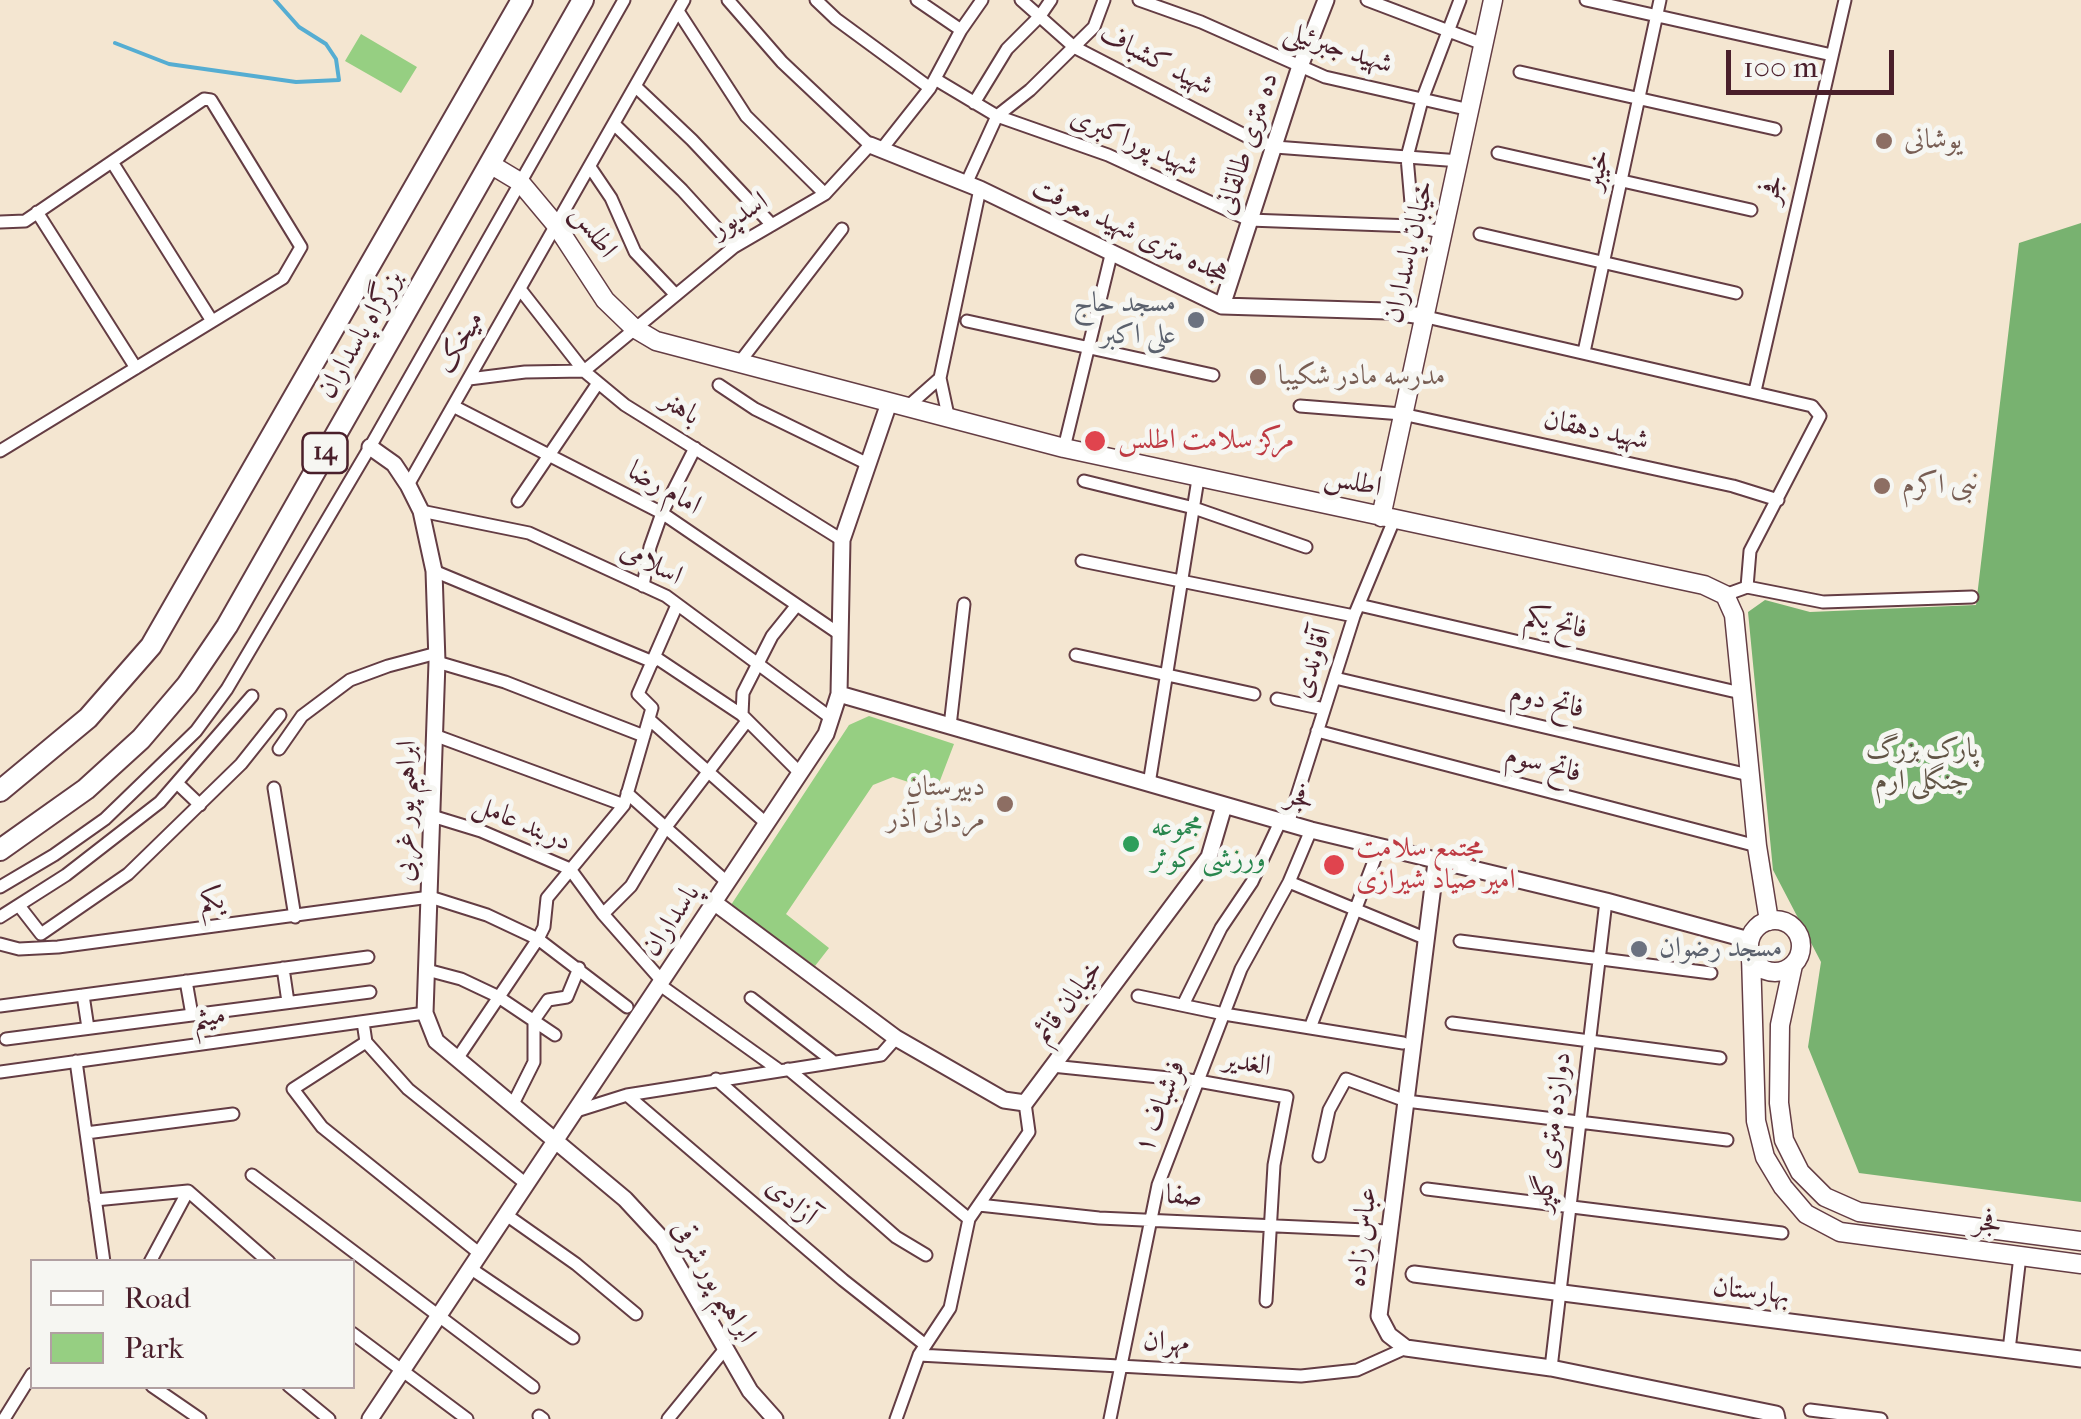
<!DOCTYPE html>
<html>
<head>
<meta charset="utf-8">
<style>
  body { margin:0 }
  #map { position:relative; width:2081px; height:1419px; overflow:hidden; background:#f4e6d1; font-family:"IM FELL French Canon",serif }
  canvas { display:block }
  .legend { position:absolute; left:30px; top:1259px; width:325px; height:130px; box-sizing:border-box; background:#f6f6f2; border:2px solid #b1a0a2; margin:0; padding:12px 18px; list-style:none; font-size:30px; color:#4a1f2b }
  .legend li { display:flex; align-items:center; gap:20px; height:50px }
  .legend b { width:50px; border:2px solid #b1a0a2 }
  .scale { position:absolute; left:1726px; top:50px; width:168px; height:45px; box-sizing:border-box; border:5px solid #4a1f2b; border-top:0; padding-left:12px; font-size:30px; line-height:35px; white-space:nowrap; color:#4a1f2b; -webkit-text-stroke:8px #f6f6f2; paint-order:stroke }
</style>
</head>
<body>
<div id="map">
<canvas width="2081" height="1419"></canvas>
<ul class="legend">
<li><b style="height:12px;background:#fff"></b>Road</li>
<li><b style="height:28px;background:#96cf82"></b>Park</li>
</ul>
<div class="scale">100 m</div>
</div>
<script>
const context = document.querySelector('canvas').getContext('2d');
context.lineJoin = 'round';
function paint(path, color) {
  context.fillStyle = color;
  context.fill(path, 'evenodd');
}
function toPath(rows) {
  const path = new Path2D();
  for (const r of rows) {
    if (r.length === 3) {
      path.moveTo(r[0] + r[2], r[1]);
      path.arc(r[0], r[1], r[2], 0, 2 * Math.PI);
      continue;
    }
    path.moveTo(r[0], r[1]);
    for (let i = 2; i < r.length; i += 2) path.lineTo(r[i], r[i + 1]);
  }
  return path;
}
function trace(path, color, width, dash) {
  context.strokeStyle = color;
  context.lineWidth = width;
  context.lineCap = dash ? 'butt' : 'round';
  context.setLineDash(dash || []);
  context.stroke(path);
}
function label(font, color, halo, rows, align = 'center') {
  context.font = font + ' "IM FELL French Canon",Amiri,serif';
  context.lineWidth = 10;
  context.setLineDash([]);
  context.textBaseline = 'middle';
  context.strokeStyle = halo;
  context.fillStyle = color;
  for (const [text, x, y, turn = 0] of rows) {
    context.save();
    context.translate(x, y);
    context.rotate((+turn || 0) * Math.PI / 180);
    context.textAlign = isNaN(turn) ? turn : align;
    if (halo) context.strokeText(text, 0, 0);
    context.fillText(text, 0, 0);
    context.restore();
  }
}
paint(toPath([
  [361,34,417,67,401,93,345,61],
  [869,716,954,744,936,791,893,777,873,785,786,914,829,948,815,966,731,905,849,725]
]), '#96cf82');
paint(toPath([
  [2081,223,2081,1202,1859,1173,1808,1047,1821,962,1773,870,1748,612,1765,600,1810,612,1976,605,2019,243]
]), '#78b270');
trace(toPath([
  [115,43,169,64,296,82,339,80,336,59,326,44,299,27,275,0]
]), '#55add2', 4);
const street = toPath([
  [816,0,836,19,930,88],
  [917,0,961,30],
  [1021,0,1074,47,1250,138,1275,147,1460,161],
  [1139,0,1201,22,1325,77,1470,110],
  [1367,0,1483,44],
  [1586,0,1832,55],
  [678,11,746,116,825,194],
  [1520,72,1775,129],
  [935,79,997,116,1108,155,1249,220,1413,226,1441,232],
  [635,86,692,140,772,225],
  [974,103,1007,49,1040,16,1051,0],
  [614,124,682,190,734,247],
  [881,150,930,88,961,30,982,0],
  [1498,153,1751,210],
  [112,162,212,321],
  [590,167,611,198,635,252,674,293],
  [966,184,997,116,1030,90,1094,27,1104,0],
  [37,212,136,368],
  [0,222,25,221,204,99,211,100,301,247,283,278,0,451],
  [1413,226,1407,157,1422,100,1460,0],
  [1480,234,1736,293],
  [520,289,584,371,625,405,842,540],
  [1422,316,1812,406,1820,416,1750,551,1747,587],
  [967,321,1213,375],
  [1584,352,1660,0],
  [739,363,842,229],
  [940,378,980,189],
  [469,379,525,372,584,371,734,247,825,194,870,145,782,62,728,0],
  [719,385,755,409,868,464],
  [1755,391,1845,0],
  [453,406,662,513,838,633],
  [1300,406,1402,414,1733,486,1778,500],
  [906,408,940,378,949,420],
  [1064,448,1112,251],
  [1084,481,1194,508,1306,547],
  [408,485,684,0],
  [518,501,598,383],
  [421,511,529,533,666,596,831,718],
  [1082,561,1354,616],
  [434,571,653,662],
  [643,586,650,547,662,513,695,448],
  [1725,595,1747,587,1823,602,1972,597],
  [1359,605,1741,693],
  [1076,655,1254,694],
  [655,657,742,715,800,773],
  [437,662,505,682,644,736],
  [1335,678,1749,775],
  [1277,699,1324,709],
  [742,715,743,693,772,636,797,605],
  [650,720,767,824],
  [950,726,964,604],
  [1317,731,1757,846],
  [434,735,624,805],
  [279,749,302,716,350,680,388,666,437,653],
  [177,783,200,805],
  [1149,784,1198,479],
  [274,788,295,917],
  [627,793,728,883],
  [432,816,481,831,570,869,603,914,662,981],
  [1288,824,1354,616,1394,520],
  [1289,882,1427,939],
  [0,887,54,855,105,819,196,731,227,689,370,447,624,0],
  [20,907,41,934,128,874,241,764,280,715],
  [603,914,631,886,666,827,747,721],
  [0,917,66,875,160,802,252,696],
  [1460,941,1711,973],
  [0,944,19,949,58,947,430,897,487,915,538,939,627,1007],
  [283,968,288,1002],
  [427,970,461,979,497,996,555,1035],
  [186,981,192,1015],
  [660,985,779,1070],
  [83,995,88,1028],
  [1138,996,1224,1014,1403,1043],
  [751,998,834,1062],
  [1183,1005,1221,928,1252,882,1280,822],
  [0,1006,368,957],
  [363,1022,366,1042,408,1089,525,1183],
  [1452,1023,1720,1058],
  [1310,1028,1379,848],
  [6,1039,370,992],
  [366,1042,293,1089,322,1127,479,1253],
  [457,1059,538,939,544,927,547,898,624,805,652,708,638,694,677,605],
  [76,1061,104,1262],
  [1052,1066,1198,1081,1287,1097,1274,1165,1266,1301],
  [788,1069,969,1219],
  [0,1072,425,1013],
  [716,1079,896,1237,926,1255],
  [627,1095,843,1280,924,1344],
  [513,1104,534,1062,534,1020,548,1000,567,997,579,968],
  [573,1112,627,1095,881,1055,896,1038],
  [86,1133,233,1114],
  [1319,1156,1329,1110,1346,1079,1406,1101,1727,1140],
  [252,1175,533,1387],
  [1427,1189,1782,1233],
  [188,1191,269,1262],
  [95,1200,188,1191],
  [979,1205,1099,1218,1388,1231],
  [505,1214,576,1264,636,1314],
  [150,1262,188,1191],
  [470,1268,573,1338],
  [352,1333,467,1419],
  [2009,1350,2020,1256],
  [919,1355,1301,1376,1357,1370,1406,1348],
  [1551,1368,1606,901],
  [152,1386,200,1419],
  [289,1386,329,1419],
  [1810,1410,1881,1419],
  [539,1416,543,1419],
  [4,1419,32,1374],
  [668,1419,725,1349],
  [896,1419,919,1355,950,1308,969,1219,1029,1132,1025,1103],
  [1110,1419,1158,1185,1241,969,1289,882,1311,830]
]);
const secondary = toPath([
  [870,145,980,189,1222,306,1387,311,1422,316],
  [1222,306,1299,69,1326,0],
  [370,447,394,464,408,485,421,511,434,571,437,662,425,1013,436,1041,625,1199,663,1240,750,1391,775,1419],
  [839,694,1311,830,1606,901,1749,940],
  [1436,862,1379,1316,1389,1335,1406,1348,1551,1368,1776,1414,1777,1419],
  [715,903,896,1038,1004,1100,1025,1103,1209,857,1224,806],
  [1414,1274,2081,1359],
  [370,1419,826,734,839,694,842,540,889,403]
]);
const primary = toPath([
  [490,164,520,182,556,225,605,300,634,328,656,341,1064,448,1704,585,1725,595,1734,615,1757,846,1769,921],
  [1381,517,1493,0],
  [1775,946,26],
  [1751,956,1756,1121,1765,1157,1783,1187,1806,1214,1840,1232,2081,1264],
  [1793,965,1780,1025,1779,1103,1784,1140,1800,1172,1825,1197,1859,1212,2081,1241]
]);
const highway = toPath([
  [0,791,88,718,151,646,522,0],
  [0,850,86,789,141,739,187,685,227,626,583,0]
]);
trace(street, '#643d44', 15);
trace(secondary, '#643d44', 19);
trace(primary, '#643d44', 21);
trace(highway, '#643d44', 24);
trace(street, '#fff', 11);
trace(secondary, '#fff', 15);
trace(primary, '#fff', 18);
trace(highway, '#fff', 20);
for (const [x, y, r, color] of [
  [1884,141,10,"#8d6e63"],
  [1196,320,10,"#6b7280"],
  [1258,377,10,"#8d6e63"],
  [1095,441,12,"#e0444e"],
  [1882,486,10,"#8d6e63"],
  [1005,804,10,"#8d6e63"],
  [1131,844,10,"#2e9e5b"],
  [1334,865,12,"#e0444e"],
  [1639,949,10,"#6b7280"]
]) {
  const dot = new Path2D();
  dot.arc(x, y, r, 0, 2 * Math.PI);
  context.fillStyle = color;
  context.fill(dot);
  trace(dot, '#f6f6f2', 4);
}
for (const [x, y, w] of [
  [325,453,45]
]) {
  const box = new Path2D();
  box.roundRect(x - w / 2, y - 20, w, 40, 8);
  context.fillStyle = '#f6f6f2';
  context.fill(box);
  trace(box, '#4a1f2b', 2.5);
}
label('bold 25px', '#4a1f2b', null, [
  ["14",325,453]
]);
label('28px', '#4a1f2b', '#f6f6f2', [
  ["شهید جبرئیلی",1338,49,18],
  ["شهید کشباف",1156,61,27],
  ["شهید پوراکبری",1134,143,23],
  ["ده متری طالقانی",1248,144,-72],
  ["خیبر",1598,170,-78],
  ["فجر",1773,189,-77],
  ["اسدپور",740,216,-32],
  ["اطلس",593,232,55],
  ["هجده متری شهید معرفت",1130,232,25],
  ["خیابان پاسداران",1410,252,-77],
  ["بزرگراه پاسداران",361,335,-60],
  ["میخک",461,343,-60],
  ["باهنر",680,409,32],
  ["شهید دهقان",1596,431,12],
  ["اطلس",1353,483,12],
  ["امام رضا",664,489,30],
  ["اسلامی",651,564,27],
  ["فاتح یکم",1556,624,13],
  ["آقاوندی",1313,663,-72],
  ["فاتح دوم",1547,702,13],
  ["فاتح سوم",1543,765,15],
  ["فجر",1300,799,16],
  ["ابراهیم پور غربی",407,811,-89],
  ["دربند عامل",522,824,23],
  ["یکم",212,902,-7],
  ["پاسداران",672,921,-56],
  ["خیابان قائم",1069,1002,-53],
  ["میثم",209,1018,-8],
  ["الغدیر",1247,1064,10],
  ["فرشباف ۱",1161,1107,-69],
  ["دوازده متری گلپر",1553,1132,-83],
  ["صفا",1184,1197,3],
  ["آزادی",791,1202,41],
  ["فجر",1988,1224,8],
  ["عباس زاده",1363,1237,-83],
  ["ابراهیم پور شرقی",713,1282,59],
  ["بهارستان",1751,1292,7],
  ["مهران",1166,1343,3]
]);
label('28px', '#785e54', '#f6f6f2', [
  ["یوشانی",1904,141],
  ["مدرسه مادر شکیبا",1278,377],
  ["نبی اکرم",1902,486],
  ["دبیرستان",985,788,"right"],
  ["مردانی آذر",985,820,"right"]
], 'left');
label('28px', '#5b616d', '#f6f6f2', [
  ["مسجد حاج",1176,304],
  ["علی اکبر",1176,336],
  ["مسجد رضوان",1659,949,"left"]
], 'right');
label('28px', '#be3a42', '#f6f6f2', [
  ["مرکز سلامت اطلس",1118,441],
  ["مجتمع سلامت",1356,849],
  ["امیر صیاد شیرازی",1356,881]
], 'left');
label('28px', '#615445', '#f6f6f2', [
  ["پارک بزرگ",1922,750],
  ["جنگلی ارم",1922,782]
]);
label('28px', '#27864d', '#f6f6f2', [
  ["مجموعه",1151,828],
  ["ورزشی کوثر",1151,860]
], 'left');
</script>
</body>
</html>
